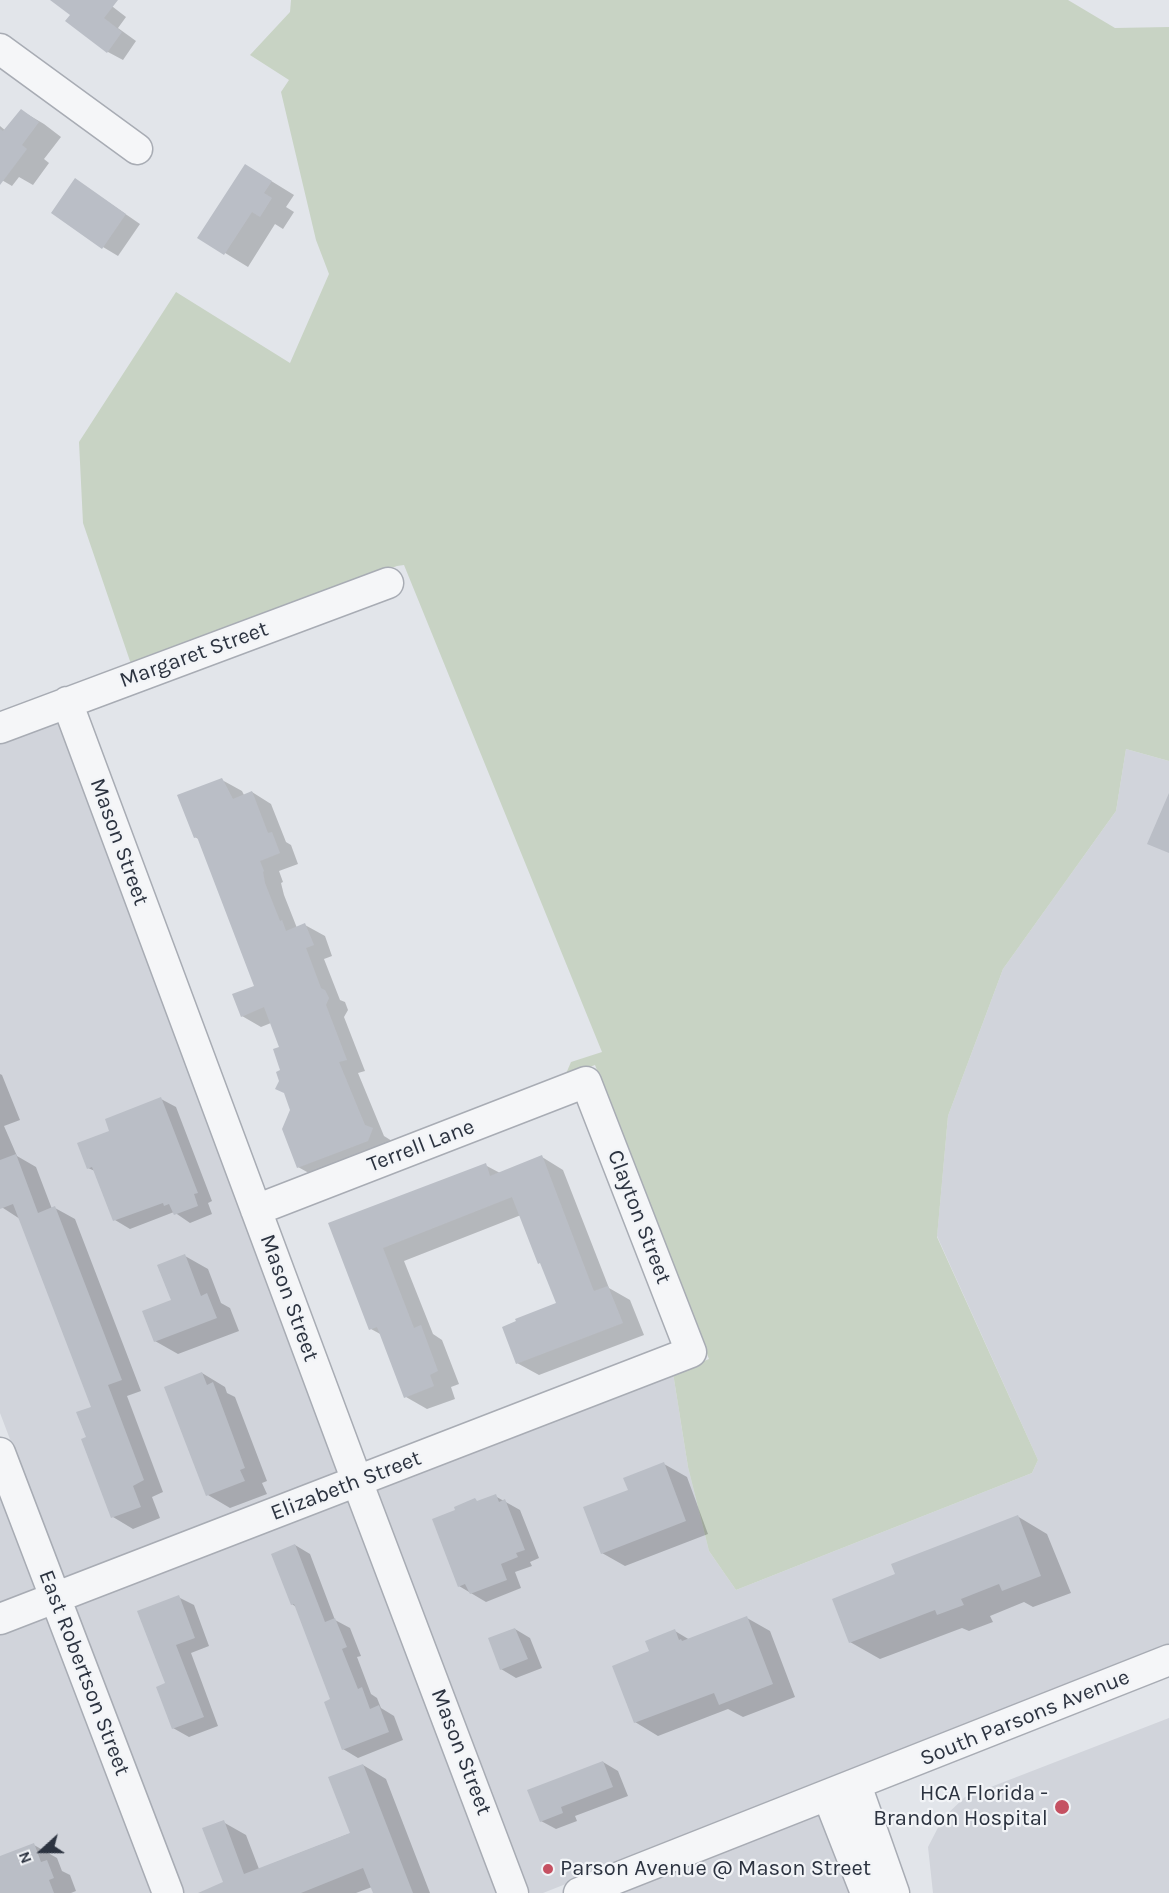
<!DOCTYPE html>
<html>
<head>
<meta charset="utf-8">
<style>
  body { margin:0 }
  #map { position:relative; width:1169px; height:1893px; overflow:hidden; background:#e2e5ea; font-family:Karla,sans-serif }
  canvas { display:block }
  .north { position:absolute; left:12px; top:1821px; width:60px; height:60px; -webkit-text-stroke:4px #f2f4f7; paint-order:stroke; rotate:249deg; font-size:16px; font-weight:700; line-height:24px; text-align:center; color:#2c3340 }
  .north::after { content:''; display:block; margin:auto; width:21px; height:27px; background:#2c3340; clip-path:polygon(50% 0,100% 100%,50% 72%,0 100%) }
</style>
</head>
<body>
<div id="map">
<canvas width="1169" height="1893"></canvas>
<div class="north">N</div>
</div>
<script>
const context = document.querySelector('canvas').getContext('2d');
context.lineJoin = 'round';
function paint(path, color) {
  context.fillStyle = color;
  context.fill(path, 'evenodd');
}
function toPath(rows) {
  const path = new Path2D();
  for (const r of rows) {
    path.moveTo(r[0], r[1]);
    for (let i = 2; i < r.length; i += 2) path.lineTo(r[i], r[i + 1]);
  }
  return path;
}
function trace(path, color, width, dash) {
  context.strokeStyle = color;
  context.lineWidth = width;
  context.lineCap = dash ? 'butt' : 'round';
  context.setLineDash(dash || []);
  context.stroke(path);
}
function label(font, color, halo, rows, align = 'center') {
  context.font = font + ' Karla,sans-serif';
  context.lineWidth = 4.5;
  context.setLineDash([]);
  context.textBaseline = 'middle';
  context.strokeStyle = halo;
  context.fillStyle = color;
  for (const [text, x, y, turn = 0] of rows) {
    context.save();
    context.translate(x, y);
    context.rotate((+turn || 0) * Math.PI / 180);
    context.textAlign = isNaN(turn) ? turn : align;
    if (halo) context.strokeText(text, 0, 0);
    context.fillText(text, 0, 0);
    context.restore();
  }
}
paint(toPath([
  [58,719,339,1475,64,1581,0,1413,0,741],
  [1126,749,1169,761,1169,1646,543,1893,530,1893,376,1491,673,1373,688,1467,709,1551,736,1590,1032,1473,1038,1460,937,1236,948,1116,1003,969,1116,811],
  [0,1494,37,1591,0,1605],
  [348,1499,499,1893,183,1893,73,1605],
  [46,1615,152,1893,0,1893,0,1633],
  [1169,1718,1169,1893,933,1893,928,1847,943,1818,965,1797],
  [819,1813,849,1893,614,1893]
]), '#d1d4db');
paint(toPath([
  [291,0,1068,0,1115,28,1169,27,1169,761,1126,749,1116,811,1003,969,948,1116,937,1237,1038,1460,1032,1473,736,1590,709,1551,688,1467,673,1373,709,1359,595,1065,565,1076,571,1062,602,1052,404,565,397,566,131,664,83,523,79,442,176,292,290,363,329,274,316,240,281,92,289,80,250,55,290,12]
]), '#c8d3c4');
paint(toPath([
  [52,0,104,0,126,17,118,28,136,41,123,60,108,52,72,14],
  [22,111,44,124,61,137,44,159,49,163,33,185,19,177,12,186,0,179,0,126,6,131],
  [268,179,294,195,286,207,294,212,283,229,275,224,248,267,199,237],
  [76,180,140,224,118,256,103,247],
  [222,780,242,791,244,795,252,792,271,804,286,842,291,845,298,864,279,871,283,882,281,883,284,895,297,928,305,925,325,936,332,956,324,959,340,1000,345,1002,348,1010,344,1017,365,1071,358,1073,384,1136,392,1141,387,1152,318,1178,298,1167,292,1110,282,1071,281,1048,271,1023,261,1027,242,1016,256,986,200,840,195,837],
  [0,1074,2,1075,20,1120,4,1126,17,1156,36,1167,52,1209,55,1208,75,1219,141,1391,127,1396,163,1492,152,1497,160,1518,133,1529,113,1517,88,1438,93,1407,20,1219,0,1206],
  [161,1099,176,1107,212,1201,208,1203,212,1214,190,1223,174,1212,130,1229,115,1220,95,1171,88,1168,111,1132],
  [542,1157,563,1170,609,1288,630,1300,644,1335,539,1375,517,1363,518,1322,558,1304,521,1215,404,1261,433,1334,442,1340,459,1384,451,1387,455,1399,427,1409,406,1397,382,1335,371,1329,330,1224,485,1165,500,1173],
  [185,1256,208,1269,221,1303,230,1308,239,1331,178,1354,155,1341,173,1301],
  [202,1373,225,1387,227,1393,235,1397,267,1481,262,1483,267,1494,230,1508,208,1495],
  [664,1464,687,1477,708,1534,625,1566,602,1553],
  [495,1496,520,1510,539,1558,530,1562,532,1566,515,1572,521,1588,486,1602,459,1586,479,1502],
  [1017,1516,1047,1534,1071,1593,1033,1607,1024,1602,990,1616,993,1622,969,1631,962,1628,880,1659,850,1642,897,1575],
  [295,1545,310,1554,335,1620,350,1628,361,1656,357,1657,371,1694,377,1698,381,1708,394,1716,403,1740,358,1758,343,1749,332,1700,296,1607,292,1604],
  [178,1597,194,1605,209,1646,191,1653,218,1726,189,1737,173,1728,167,1684],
  [747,1618,770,1631,795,1697,743,1717,728,1709,658,1736,635,1722,651,1652,675,1631,690,1640],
  [515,1629,530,1638,542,1668,516,1678,501,1669],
  [603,1762,618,1771,628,1796,575,1816,577,1821,556,1829,541,1821],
  [363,1765,386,1779,430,1893,375,1893,372,1887,356,1893,229,1893,223,1822,246,1835,259,1869,351,1833],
  [34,1845,57,1858,62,1871,70,1875,76,1891,71,1893,0,1893,0,1858]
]), '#0003');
paint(toPath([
  [50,0,118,0,104,18,122,32,107,53,65,21,70,15],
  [21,109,39,122,22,145,27,149,0,185,0,129,3,131],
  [245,164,272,181,264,193,272,198,260,217,252,212,224,255,197,238],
  [75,178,126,214,102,249,51,213],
  [222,778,233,799,252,791,268,833,272,832,280,853,260,861,264,871,263,872,265,883,280,921,282,920,286,931,305,923,314,945,306,948,321,988,325,990,329,998,326,1005,347,1060,339,1062,365,1125,373,1128,368,1141,297,1168,282,1129,290,1110,284,1093,275,1089,279,1081,276,1072,280,1070,273,1049,279,1047,264,1007,241,1017,232,994,254,986,197,837,194,838,177,795],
  [1169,793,1169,853,1147,844],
  [161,1097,198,1193,194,1194,198,1206,174,1215,169,1204,164,1206,163,1203,113,1221,92,1167,87,1169,77,1143,109,1131,105,1119],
  [16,1154,38,1213,55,1206,122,1380,108,1385,144,1480,133,1486,141,1507,111,1518,81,1439,86,1437,76,1412,91,1407,13,1204,0,1209,0,1160],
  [542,1155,593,1289,594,1291,608,1286,623,1323,516,1364,502,1327,516,1321,515,1319,556,1303,540,1263,538,1264,512,1197,383,1248,414,1328,421,1325,438,1371,430,1375,434,1386,404,1398,377,1327,369,1330,328,1223,486,1163,490,1176],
  [185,1254,201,1296,207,1293,217,1318,154,1342,142,1311,171,1300,157,1265],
  [202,1372,207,1385,213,1382,245,1468,240,1470,245,1481,206,1496,164,1387],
  [664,1462,686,1521,601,1554,583,1507,628,1490,623,1478],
  [496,1494,499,1502,505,1499,525,1550,516,1553,518,1557,501,1564,507,1580,470,1594,465,1584,458,1587,432,1519,455,1510,454,1507,475,1498,477,1501],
  [1018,1515,1041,1576,1002,1591,999,1584,961,1599,964,1605,937,1615,935,1610,849,1643,832,1599,895,1574,891,1564],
  [295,1544,325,1622,335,1618,347,1647,342,1649,358,1689,362,1687,370,1709,379,1705,389,1732,342,1750,324,1702,330,1699,294,1604,291,1605,271,1554],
  [179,1595,195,1638,176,1645,204,1717,172,1729,156,1687,165,1683,137,1611],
  [747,1616,773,1684,719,1705,714,1693,634,1723,612,1666,649,1651,645,1641,675,1629,679,1640,681,1639,682,1641],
  [515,1628,528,1659,500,1670,488,1638],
  [603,1761,613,1787,561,1807,563,1813,540,1822,527,1790],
  [363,1764,413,1893,373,1893,363,1868,301,1893,198,1893,223,1882,202,1828,224,1820,244,1874,350,1833,328,1777],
  [34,1843,41,1862,47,1860,54,1878,49,1880,54,1893,0,1893,0,1856]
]), '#babec6');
const minor = toPath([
  [0,49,137,149],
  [67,702,357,1481,513,1893],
  [0,728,388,583],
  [0,1453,168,1893],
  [0,1619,691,1352,586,1082,256,1210],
  [856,1785,894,1893],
  [828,1796,866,1893],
  [579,1893,1169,1660]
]);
trace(minor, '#a8acb4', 33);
trace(minor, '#f5f6f8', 30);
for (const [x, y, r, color] of [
  [1062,1807,8,"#c55162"],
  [548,1869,6,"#c55162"]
]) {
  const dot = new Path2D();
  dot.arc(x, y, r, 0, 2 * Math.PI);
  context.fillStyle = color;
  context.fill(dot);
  trace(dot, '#f2f4f7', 2);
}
label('22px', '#2c3340', '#f2f4f7', [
  ["Margaret Street",194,655,-20],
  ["Mason Street",119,842,70],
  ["Terrell Lane",421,1146,-21],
  ["Clayton Street",639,1217,69],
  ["Mason Street",289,1298,70],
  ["Elizabeth Street",346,1486,-21],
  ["East Robertson Street",84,1673,69],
  ["South Parsons Avenue",1025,1718,-22],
  ["Mason Street",461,1752,69]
]);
label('22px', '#2c3340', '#f2f4f7', [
  ["HCA Florida -",1048,1794],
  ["Brandon Hospital",1048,1819],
  ["Parson Avenue @ Mason Street",560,1869,"left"]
], 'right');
</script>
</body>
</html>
